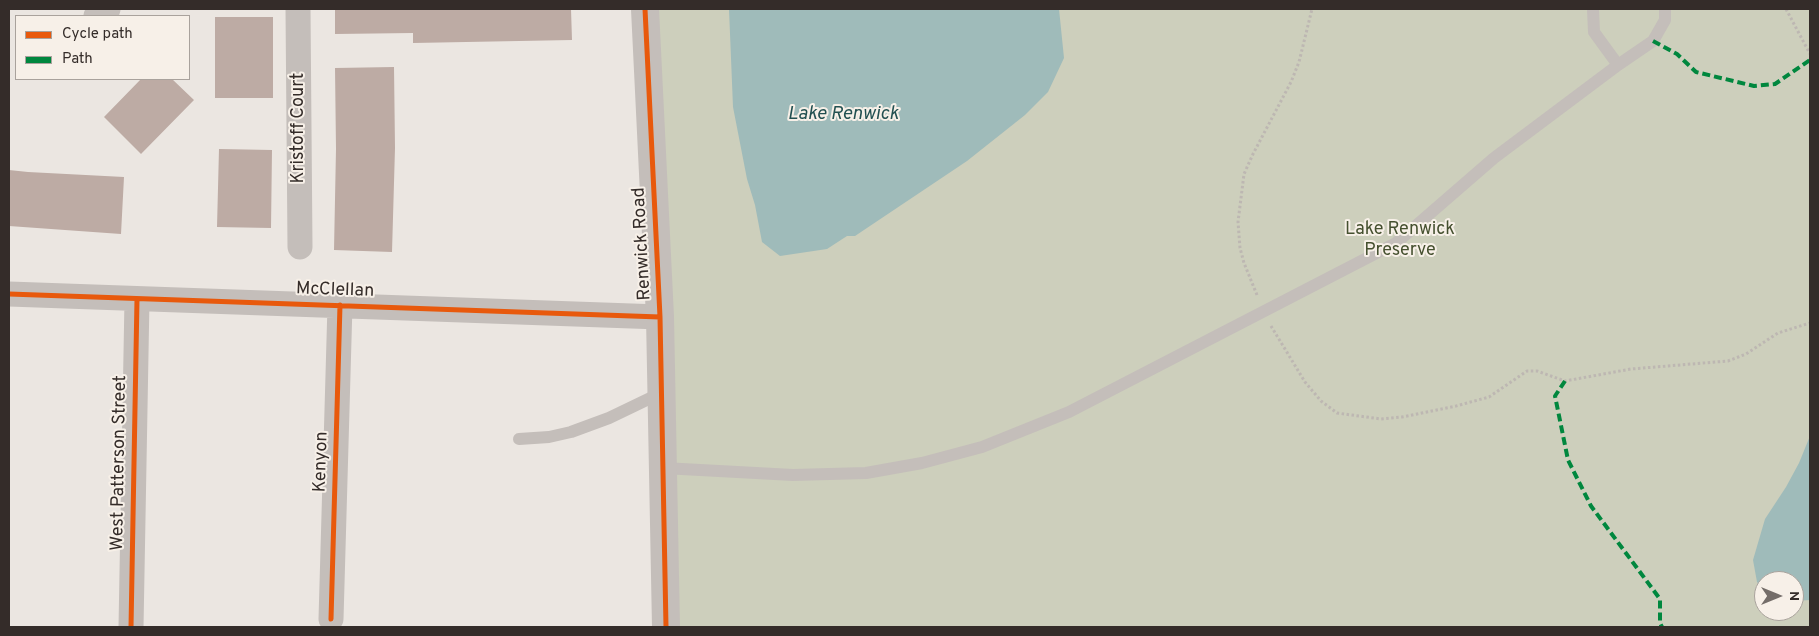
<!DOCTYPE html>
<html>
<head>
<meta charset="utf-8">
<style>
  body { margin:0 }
  #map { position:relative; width:1819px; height:636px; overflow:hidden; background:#ebe6e1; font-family:Overpass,sans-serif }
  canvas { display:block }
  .frame { position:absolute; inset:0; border:10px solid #342c29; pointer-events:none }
  .legend { position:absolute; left:15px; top:15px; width:175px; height:65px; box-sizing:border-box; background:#f7f0e8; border:1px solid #a9a29c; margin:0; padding:6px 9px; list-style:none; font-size:15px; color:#342c29 }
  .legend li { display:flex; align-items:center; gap:10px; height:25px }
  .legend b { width:25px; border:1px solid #a9a29c }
  .north { position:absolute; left:1754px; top:571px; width:50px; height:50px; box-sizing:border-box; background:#f7f0e8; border:1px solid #a9a29c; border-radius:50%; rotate:90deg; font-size:14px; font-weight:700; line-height:20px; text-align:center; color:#342c29 }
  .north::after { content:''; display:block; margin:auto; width:18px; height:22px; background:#746d69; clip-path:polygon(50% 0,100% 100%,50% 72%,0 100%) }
</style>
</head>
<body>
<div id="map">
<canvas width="1819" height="636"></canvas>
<div class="frame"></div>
<ul class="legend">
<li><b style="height:6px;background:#e8590c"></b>Cycle path</li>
<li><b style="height:6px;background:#00873e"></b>Path</li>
</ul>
<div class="north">N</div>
</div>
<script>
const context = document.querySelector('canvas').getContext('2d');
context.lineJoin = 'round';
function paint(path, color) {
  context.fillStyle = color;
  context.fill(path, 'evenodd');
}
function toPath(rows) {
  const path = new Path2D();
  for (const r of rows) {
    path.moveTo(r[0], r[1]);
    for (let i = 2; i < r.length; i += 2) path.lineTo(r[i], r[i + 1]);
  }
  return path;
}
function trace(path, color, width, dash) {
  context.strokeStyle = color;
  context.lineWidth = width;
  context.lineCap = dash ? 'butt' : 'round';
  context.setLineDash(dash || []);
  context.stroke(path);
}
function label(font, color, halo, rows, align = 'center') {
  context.font = font + ' Overpass,sans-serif';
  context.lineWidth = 4;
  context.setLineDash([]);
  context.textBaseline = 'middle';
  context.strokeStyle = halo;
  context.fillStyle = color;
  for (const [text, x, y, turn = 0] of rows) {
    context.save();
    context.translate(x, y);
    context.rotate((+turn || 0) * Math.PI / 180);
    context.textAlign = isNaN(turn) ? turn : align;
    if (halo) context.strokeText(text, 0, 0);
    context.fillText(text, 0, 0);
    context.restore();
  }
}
paint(toPath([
  [655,9,1810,9,1810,627,666,627],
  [1764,581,1794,581,1794,611,1764,611]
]), '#cdcfbc');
paint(toPath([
  [729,9,1059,9,1064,58,1048,92,1025,115,967,161,855,236,847,236,827,249,780,256,762,242,755,205,747,179,733,107],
  [1810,436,1810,600,1794,601,1794,581,1764,581,1764,591,1757,582,1753,560,1765,519,1786,487,1799,463]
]), '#9fbbba');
paint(toPath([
  [335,9,571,9,572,40,413,43,413,33,335,34],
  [215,17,273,17,273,98,215,98],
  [394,67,395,148,392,252,334,250,336,149,335,68],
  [141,79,172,79,194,100,141,154,104,117],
  [219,149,272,150,271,228,217,227],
  [9,170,28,172,124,177,121,234,9,226]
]), '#bdaba4');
trace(toPath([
  [1786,9,1810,54],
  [1257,295,1244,263,1240,248,1238,222,1244,174,1253,154,1291,82,1299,62,1312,9],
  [1271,326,1305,382,1321,401,1337,413,1381,419,1402,417,1456,406,1489,397,1527,371,1537,371,1565,381,1631,369,1728,361,1746,354,1778,333,1810,323]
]), '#bdb7b2', 3, [2.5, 2.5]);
trace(toPath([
  [1593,9,1594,32,1618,65],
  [519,439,549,437,571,432,609,418,661,393],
  [663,468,793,475,866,473,922,463,982,447,1069,412,1396,243,1494,158,1618,65,1653,41,1665,20,1665,9]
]), '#c4beba', 12);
trace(toPath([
  [298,9,300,247],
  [96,16,108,9],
  [9,294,660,317],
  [331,619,340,305],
  [131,627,137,299]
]), '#c4beba', 25);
trace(toPath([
  [645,9,660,317,666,627]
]), '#c4beba', 28);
trace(toPath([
  [1653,41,1677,54,1696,72,1754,86,1775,84,1810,60],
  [1565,381,1555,396,1568,460,1591,506,1660,599,1660,623,1662,627]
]), '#00873e', 4, [8, 4]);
trace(toPath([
  [645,9,660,317,666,627],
  [9,294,660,317],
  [331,619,340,305],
  [131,627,137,299]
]), '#e8590c', 5);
label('18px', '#342c29', '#f7f0e8', [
  ["Kristoff Court",299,128,-90],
  ["Renwick Road",643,244,-93],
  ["McClellan",335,291,2],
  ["Kenyon",322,462,-88],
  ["West Patterson Street",120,463,-89]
]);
label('18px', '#45502f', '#f7f0e8', [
  ["Lake Renwick",1400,230],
  ["Preserve",1400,251]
]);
label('italic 19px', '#225051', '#f7f0e8', [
  ["Lake Renwick",843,115]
]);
</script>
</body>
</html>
